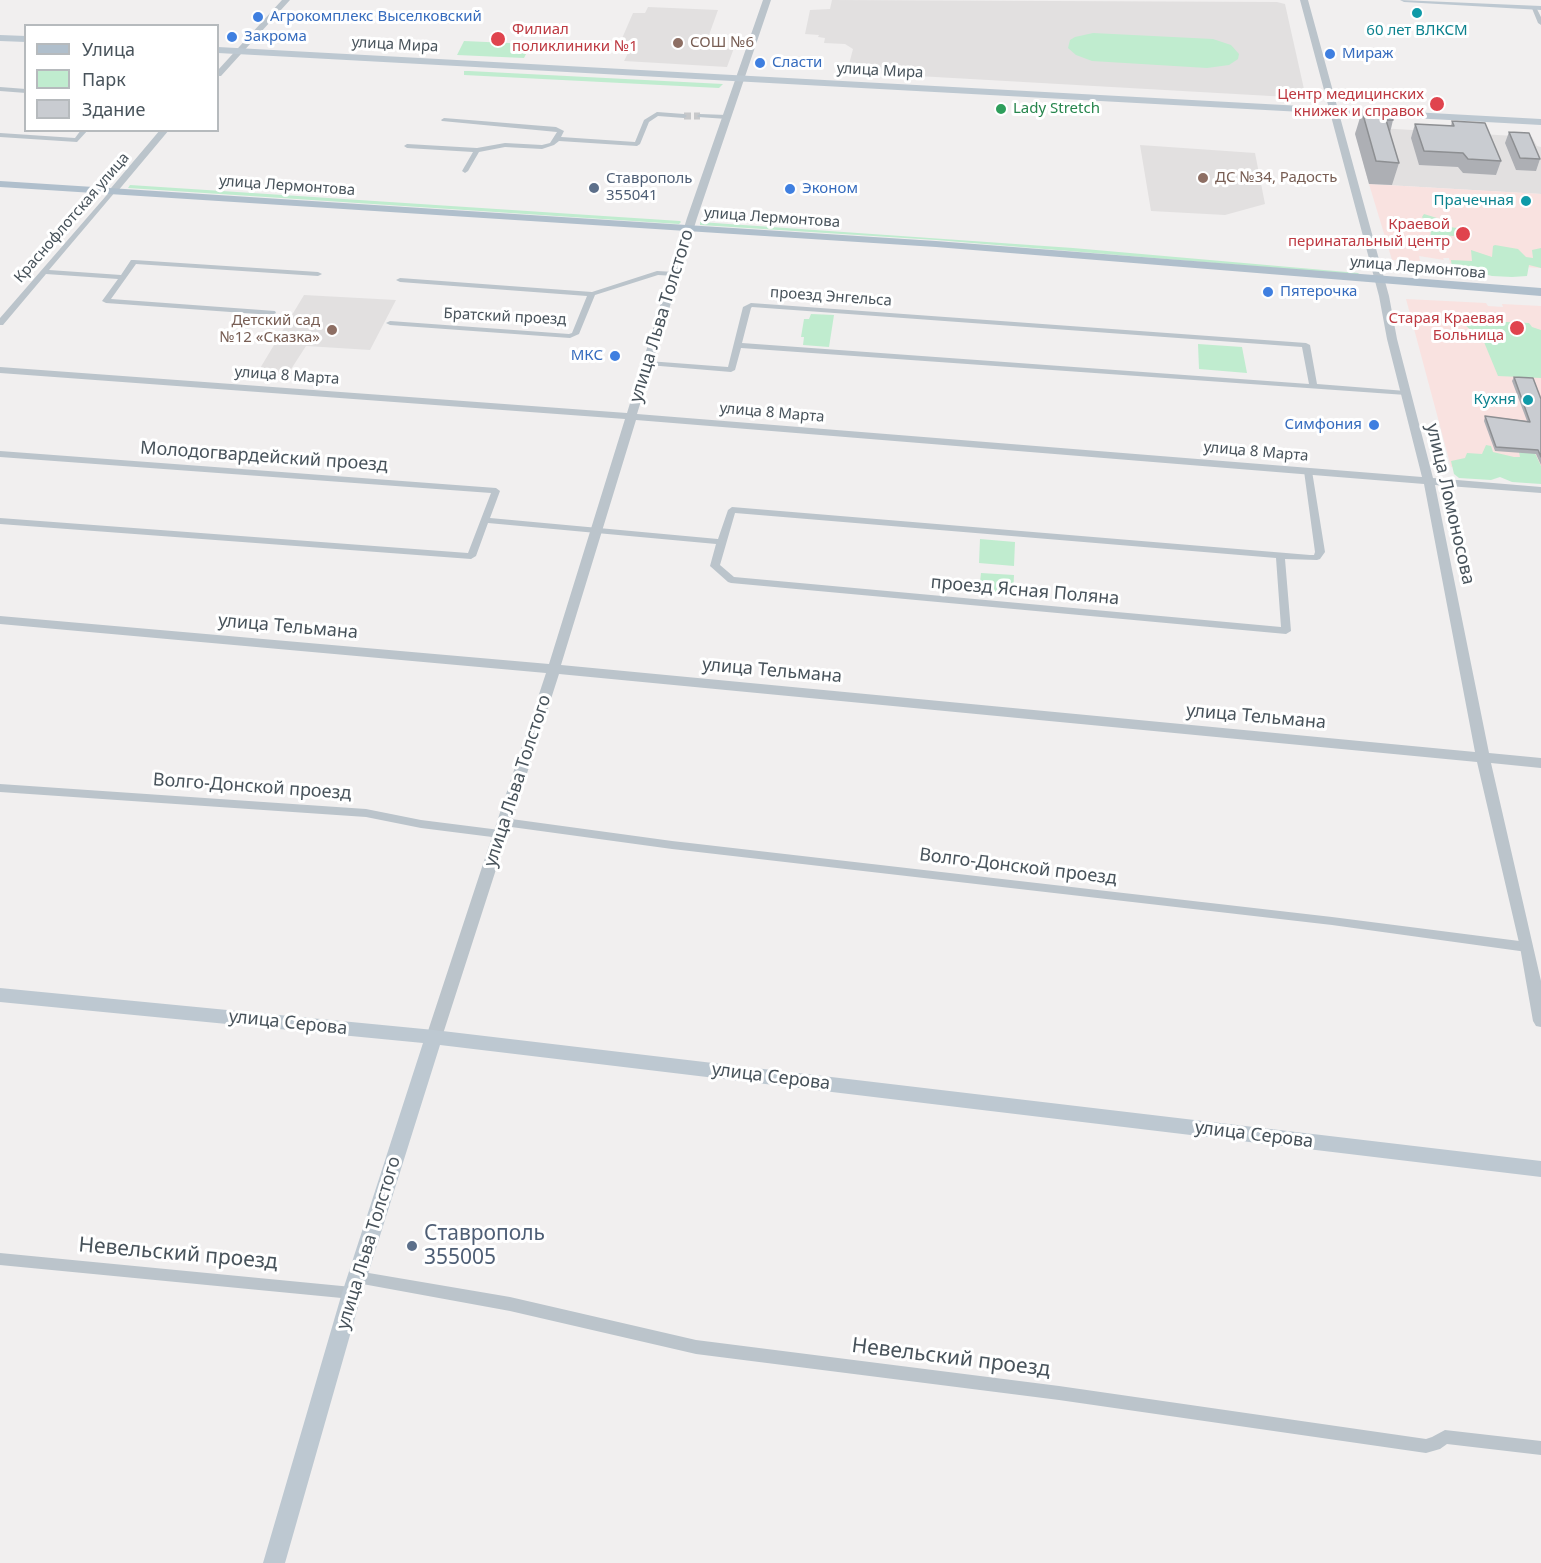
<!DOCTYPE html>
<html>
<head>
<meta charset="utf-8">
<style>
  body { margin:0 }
  #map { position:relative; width:1541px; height:1563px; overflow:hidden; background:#f1efef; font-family:"Noto Sans",sans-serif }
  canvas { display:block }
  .legend { position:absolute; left:24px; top:24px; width:195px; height:108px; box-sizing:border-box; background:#fff; border:2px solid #b6babd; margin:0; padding:8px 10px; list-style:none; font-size:18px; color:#48535b }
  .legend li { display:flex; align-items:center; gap:12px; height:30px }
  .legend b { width:30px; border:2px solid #b6babd }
</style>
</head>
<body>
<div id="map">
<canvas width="1541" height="1563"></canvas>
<ul class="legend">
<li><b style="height:8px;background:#b0bfcc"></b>Улица</li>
<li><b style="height:16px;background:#c0eccf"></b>Парк</li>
<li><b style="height:16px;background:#c9ccd1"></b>Здание</li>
</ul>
</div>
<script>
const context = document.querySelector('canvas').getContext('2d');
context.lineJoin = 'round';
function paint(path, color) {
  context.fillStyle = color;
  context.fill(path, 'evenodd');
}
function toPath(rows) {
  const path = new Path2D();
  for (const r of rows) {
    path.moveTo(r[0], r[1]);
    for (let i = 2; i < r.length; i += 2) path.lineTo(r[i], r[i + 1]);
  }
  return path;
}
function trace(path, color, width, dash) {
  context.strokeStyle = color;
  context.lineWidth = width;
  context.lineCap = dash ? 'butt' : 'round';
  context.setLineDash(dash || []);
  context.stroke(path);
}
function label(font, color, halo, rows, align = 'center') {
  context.font = font + ' "Noto Sans",sans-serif';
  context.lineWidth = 6;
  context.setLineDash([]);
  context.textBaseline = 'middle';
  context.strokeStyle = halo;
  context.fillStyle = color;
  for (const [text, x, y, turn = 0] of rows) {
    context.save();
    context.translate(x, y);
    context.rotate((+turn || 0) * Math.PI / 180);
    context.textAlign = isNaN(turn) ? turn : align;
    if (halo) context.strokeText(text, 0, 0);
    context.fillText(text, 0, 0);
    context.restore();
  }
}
paint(toPath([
  [832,0,1277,2,1285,4,1306,98,847,72,853,49,845,44,824,43,825,38,818,37,819,35,805,34,810,10,830,9],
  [648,7,718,10,709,35,738,37,727,67,624,61,629,51,617,50,633,13,645,13],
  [1361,127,1532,137,1537,146,1541,147,1541,194,1369,184,1355,132],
  [1140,145,1255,153,1265,204,1225,215,1151,211],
  [304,295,396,300,370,350,306,346,286,377,256,375]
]), '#e2e0e0');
paint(toPath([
  [1369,184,1541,194,1541,268,1450,263,1449,258,1443,258,1444,260,1419,256,1420,261,1392,260],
  [1406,299,1486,303,1488,306,1503,307,1502,304,1541,306,1541,473,1451,467]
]), '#f9e2e0');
paint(toPath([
  [1093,33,1213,39,1231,45,1239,54,1238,59,1229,65,1207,68,1092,61,1076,55,1068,48,1070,40,1075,37],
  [464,41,531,44,524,58,457,55],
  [464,71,469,71,723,84,719,88,464,75],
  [130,185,680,221,681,222,679,224,128,188],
  [1424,214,1437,218,1435,225,1457,228,1459,234,1453,236,1440,235,1442,243,1435,245,1430,241,1431,230,1422,217],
  [700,222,1073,248,1358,273,1360,275,936,240,700,225],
  [1495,245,1518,249,1526,257,1533,258,1532,250,1541,248,1541,268,1529,265,1527,276,1512,277,1492,276,1468,270,1467,273,1462,275,1456,273,1452,268,1451,260,1472,261,1471,250,1492,257,1493,246],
  [811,314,834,315,829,347,803,345,804,337,801,337,804,319,809,319],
  [1464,320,1529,323,1532,327,1541,330,1541,378,1498,376,1484,342,1464,324],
  [1198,344,1242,347,1247,373,1199,369],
  [1486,445,1491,446,1493,452,1514,457,1520,457,1518,447,1533,449,1541,466,1541,484,1512,482,1500,477,1491,480,1459,478,1454,474,1451,461,1465,458,1467,453,1482,454],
  [980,539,1015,542,1014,566,979,563],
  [981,573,1014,575,1013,595,979,591]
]), '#c0eccf');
trace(toPath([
  [684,116,700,116]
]), '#c7c8ca', 7, [7, 3]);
paint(toPath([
  [1531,6,1536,7,1541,17,1541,25,1538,23,1531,6],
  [0,87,26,89,26,93,0,91,0,87],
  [657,112,684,114,687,116,684,118,658,116,649,122,640,144,637,146,559,141,554,145,542,149,505,147,479,152,468,171,465,173,462,171,473,152,407,148,404,146,407,144,477,148,505,143,542,145,550,143,557,132,442,121,441,120,444,118,556,127,564,131,561,137,635,142,644,120,657,112],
  [700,114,727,115,730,117,727,119,698,117,697,116,700,114],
  [81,130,88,130,77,142,0,137,0,133,75,138,81,130],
  [114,188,117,190,116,191,49,270,121,275,131,260,134,260,318,272,322,274,318,276,136,264,111,299,275,311,276,313,272,315,106,303,102,301,118,279,46,274,3,325,0,325,0,318,112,189,114,188],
  [657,271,675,272,679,274,675,276,658,275,595,295,579,334,570,338,390,325,386,323,390,321,569,334,572,333,587,296,400,282,396,280,400,278,592,292,657,271],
  [751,303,1306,343,1310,345,1317,384,1406,391,1410,393,1406,395,741,348,735,370,731,372,648,365,644,363,648,361,728,367,743,307,751,303],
  [752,307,1302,347,1309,384,742,343,751,308,752,307],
  [0,451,496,488,500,491,490,518,718,539,728,510,732,507,1310,555,1314,555,1315,552,1304,471,1308,468,1312,471,1325,552,1320,559,1317,560,1285,559,1291,631,1286,634,731,583,728,582,710,566,716,544,488,523,476,556,471,559,0,524,0,518,468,553,491,493,0,457,0,451],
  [735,513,1276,558,1281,627,734,577,720,565,735,513],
  [0,784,366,809,421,820,500,830,504,831,505,834,504,837,500,838,421,828,366,817,0,792,0,784],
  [504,818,672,841,1332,917,1527,942,1531,944,1533,947,1531,950,1527,952,1332,925,672,849,504,826,500,825,499,822,500,819,504,818],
  [0,1253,352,1287,357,1288,359,1293,357,1298,352,1299,0,1265,0,1253],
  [357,1271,510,1297,696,1340,1059,1386,1426,1439,1432,1437,1445,1430,1541,1441,1541,1455,1447,1444,1440,1449,1426,1453,1059,1400,696,1354,510,1311,357,1283,352,1282,350,1277,352,1272,357,1271]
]), '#bbc4cb');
paint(toPath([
  [282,0,290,0,221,76,218,76,218,70,282,0],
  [763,0,771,0,697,218,637,414,1422,477,1387,339,1379,296,1300,0,1308,0,1389,296,1397,339,1433,478,1541,487,1541,493,1435,485,1489,753,1541,758,1541,768,1491,763,1541,981,1541,1027,1536,1026,1533,1021,1520,947,1477,762,559,674,442,1037,439,1042,434,1044,429,1042,426,1037,546,673,0,624,0,616,549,664,625,419,0,373,0,367,627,413,687,218,763,0],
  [636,420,1424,484,1475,752,561,665,636,420],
  [160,130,169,130,117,192,111,192,111,188,160,130]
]), '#bbc4cb');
paint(toPath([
  [1400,0,1541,6,1541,10,1404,2,1400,0],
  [0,35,26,36,26,42,0,41,0,35],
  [218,47,1541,119,1541,125,218,53,218,47],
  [0,988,434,1030,1541,1161,1541,1177,440,1045,362,1293,285,1563,263,1563,342,1293,423,1043,0,1002,0,988]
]), '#bdc8d1');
paint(toPath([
  [0,181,936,241,1541,288,1541,296,936,247,0,187,0,181]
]), '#b0bfcc');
paint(toPath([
  [1362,111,1393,120,1390,133,1399,163,1392,185,1369,184,1355,134],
  [1452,121,1501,161,1496,175,1463,173,1458,167,1419,165,1411,138,1415,124,1451,126],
  [1509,132,1540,159,1536,171,1516,170,1505,143],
  [1514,377,1541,399,1541,465,1536,454,1495,451,1484,421,1485,416,1527,421,1512,381]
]), '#adafb4');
const building = toPath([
  [1376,106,1384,107,1390,111,1393,120,1386,120,1399,163,1376,161,1362,111,1376,106],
  [1452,121,1485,123,1501,161,1468,159,1463,153,1424,151,1415,124,1454,126,1452,121],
  [1509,132,1529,133,1540,159,1520,158,1509,132],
  [1514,377,1533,378,1541,399,1541,457,1538,450,1496,447,1485,416,1530,422,1514,377]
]);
paint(building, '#c9ccd1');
trace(building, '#8d8f92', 1.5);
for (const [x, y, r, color] of [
  [1417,13,6,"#0f9aa8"],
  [258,17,6,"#3f7fe0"],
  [232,37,6,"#3f7fe0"],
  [498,39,8,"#e0444e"],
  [678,43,6,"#8d6e63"],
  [1330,54,6,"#3f7fe0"],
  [760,63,6,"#3f7fe0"],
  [1437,104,8,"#e0444e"],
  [1001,109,6,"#2e9e5b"],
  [1203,178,6,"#8d6e63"],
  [594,188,6,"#5c6f8a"],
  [790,189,6,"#3f7fe0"],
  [1526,201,6,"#0f9aa8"],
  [1463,234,8,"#e0444e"],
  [1268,292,6,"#3f7fe0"],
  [1517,328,8,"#e0444e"],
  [332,330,6,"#8d6e63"],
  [615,356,6,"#3f7fe0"],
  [1528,400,6,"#0f9aa8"],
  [1374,425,6,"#3f7fe0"],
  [412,1246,6,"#5c6f8a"]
]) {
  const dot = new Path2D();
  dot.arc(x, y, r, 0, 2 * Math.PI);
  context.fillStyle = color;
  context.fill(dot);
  trace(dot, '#fff', 2);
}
label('15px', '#366cbe', '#fff', [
  ["Агрокомплекс Выселковский",270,17],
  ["Закрома",244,37],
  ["Мираж",1342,54],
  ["Сласти",772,63],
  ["Эконом",802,189],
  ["Пятерочка",1280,292],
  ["МКС",603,356,"right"],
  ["Симфония",1362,425,"right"]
], 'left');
label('15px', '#be3a42', '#fff', [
  ["Филиал",512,30,"left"],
  ["поликлиники №1",512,47,"left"],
  ["Центр медицинских",1424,95],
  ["книжек и справок",1424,112],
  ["Краевой",1450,225],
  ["перинатальный центр",1450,242],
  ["Старая Краевая",1504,319],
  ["Больница",1504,336]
], 'right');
label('15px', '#0d838f', '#fff', [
  ["60 лет ВЛКСМ",1417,31,"center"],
  ["Прачечная",1514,201],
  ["Кухня",1516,400]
], 'right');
label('15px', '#785e54', '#fff', [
  ["СОШ №6",690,43],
  ["ДС №34, Радость",1215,178],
  ["Детский сад",320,321,"right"],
  ["№12 «Сказка»",320,338,"right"]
], 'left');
label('15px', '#48535b', '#fff', [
  ["улица Мира",395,45,3],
  ["улица Мира",880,71,3],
  ["улица Лермонтова",287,186,4],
  ["Краснофлотская улица",72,218,-49],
  ["улица Лермонтова",772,218,4],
  ["улица Лермонтова",1418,268,5],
  ["проезд Энгельса",831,297,4],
  ["Братский проезд",505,317,3],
  ["улица 8 Марта",287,376,4],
  ["улица 8 Марта",772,413,5],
  ["улица 8 Марта",1256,452,5]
]);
label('15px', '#27864d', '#fff', [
  ["Lady Stretch",1013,109]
], 'left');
label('15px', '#4e5e75', '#fff', [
  ["Ставрополь",606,179],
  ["355041",606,196]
], 'left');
label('18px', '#48535b', '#fff', [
  ["улица Льва Толстого",662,316,-73],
  ["Молодогвардейский проезд",264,457,4],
  ["улица Ломоносова",1450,504,77],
  ["проезд Ясная Поляна",1025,591,5],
  ["улица Тельмана",288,627,5],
  ["улица Тельмана",772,671,5],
  ["улица Тельмана",1256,717,5],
  ["улица Льва Толстого",518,781,-72],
  ["Волго-Донской проезд",252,787,4],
  ["Волго-Донской проезд",1018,867,7],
  ["улица Серова",288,1023,6],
  ["улица Серова",771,1077,7],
  ["улица Серова",1254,1135,7],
  ["улица Льва Толстого",369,1243,-73]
]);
label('21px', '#4e5e75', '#fff', [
  ["Ставрополь",424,1234],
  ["355005",424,1258]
], 'left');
label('21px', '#48535b', '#fff', [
  ["Невельский проезд",178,1254,5],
  ["Невельский проезд",951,1358,7]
]);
</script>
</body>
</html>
